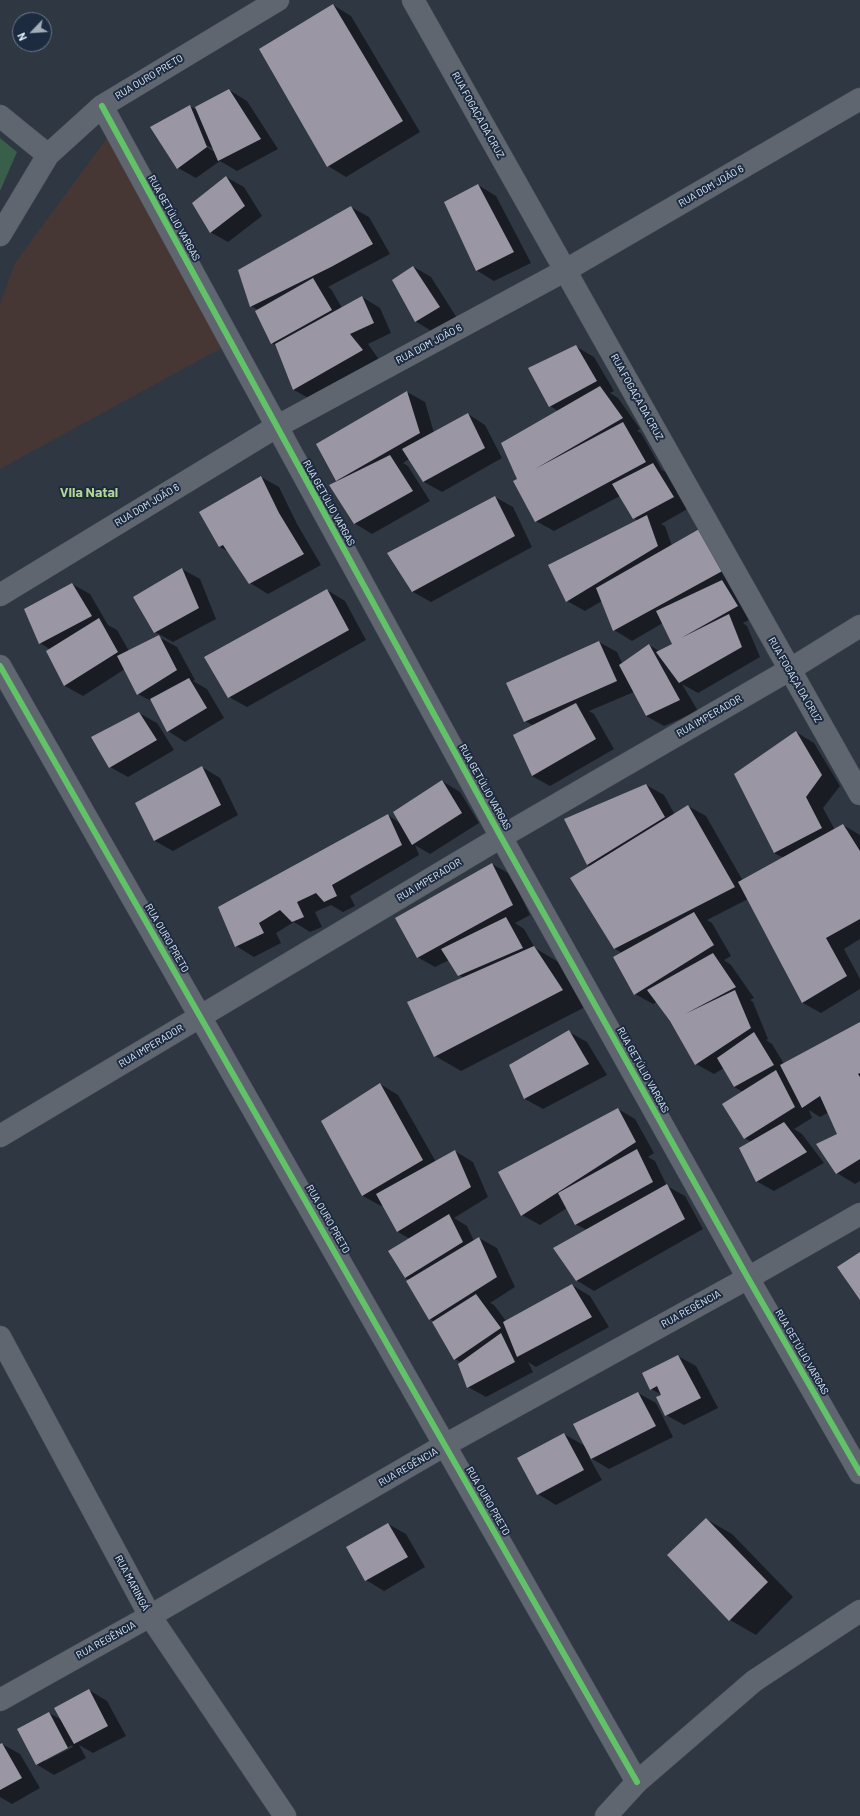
<!DOCTYPE html>
<html>
<head>
<meta charset="utf-8">
<style>
  body { margin:0 }
  #map { position:relative; width:860px; height:1816px; overflow:hidden; background:#2f3743; font-family:Barlow,sans-serif }
  canvas { display:block }
  .north { position:absolute; left:12px; top:12px; width:40px; height:40px; box-sizing:border-box; background:#1d2b40; border:1px solid #6c788a; border-radius:50%; rotate:245deg; font-size:11px; font-weight:700; line-height:16px; text-align:center; color:#e2ecfa }
  .north::after { content:''; display:block; margin:auto; width:14px; height:18px; background:#a3adba; clip-path:polygon(50% 0,100% 100%,50% 72%,0 100%) }
</style>
</head>
<body>
<div id="map">
<canvas width="860" height="1816"></canvas>
<div class="north">N</div>
</div>
<script>
const context = document.querySelector('canvas').getContext('2d');
context.lineJoin = 'round';
function paint(path, color) {
  context.fillStyle = color;
  context.fill(path, 'evenodd');
}
function toPath(rows) {
  const path = new Path2D();
  for (const r of rows) {
    path.moveTo(r[0], r[1]);
    for (let i = 2; i < r.length; i += 2) path.lineTo(r[i], r[i + 1]);
  }
  return path;
}
function trace(path, color, width, dash) {
  context.strokeStyle = color;
  context.lineWidth = width;
  context.lineCap = dash ? 'butt' : 'round';
  context.setLineDash(dash || []);
  context.stroke(path);
}
function label(font, color, halo, rows, align = 'center') {
  context.font = font + ' Barlow,sans-serif';
  context.lineWidth = 4;
  context.setLineDash([]);
  context.textBaseline = 'middle';
  context.strokeStyle = halo;
  context.fillStyle = color;
  for (const [text, x, y, turn = 0] of rows) {
    context.save();
    context.translate(x, y);
    context.rotate((+turn || 0) * Math.PI / 180);
    context.textAlign = isNaN(turn) ? turn : align;
    if (halo) context.strokeText(text, 0, 0);
    context.fillText(text, 0, 0);
    context.restore();
  }
}
paint(toPath([
  [107,138,227,345,0,469,0,304,15,263]
]), '#473734');
paint(toPath([
  [0,138,17,152,0,191]
]), '#395e49');
paint(toPath([
  [333,5,351,16,420,132,346,177,328,166],
  [229,90,247,101,278,149,237,171,220,161,196,178,178,168,190,106,198,111],
  [204,144,215,150,215,152,203,145],
  [226,177,244,187,262,216,228,242,210,232],
  [478,185,496,196,531,263,494,281,476,270],
  [351,207,369,217,390,254,328,287,331,289,342,308,362,297,380,308,391,333,368,344,380,361,312,400,294,390,277,346,272,343,258,310,251,306],
  [414,267,431,277,457,318,433,332,415,321],
  [575,346,594,357,614,391,610,393,618,398,640,429,637,431,641,433,662,470,671,475,691,507,661,524,665,526,672,546,701,529,755,617,743,623,747,626,760,657,698,693,682,684,698,711,664,726,646,716,634,692,589,711,594,714,614,749,550,786,532,776,534,726,525,721,599,642,617,652,622,663,649,645,659,651,673,645,663,623,632,641,614,630,602,601,585,611,567,601,638,521,634,518,620,496,554,531,536,521,518,480,558,411,550,406],
  [407,392,425,402,434,433,468,414,485,425,502,458,442,492,424,482,409,459,403,463,408,466,430,501,372,534,354,523,339,481,337,480],
  [261,477,279,487,297,524,321,565,268,594,250,583,229,552,220,547],
  [495,497,513,507,532,547,431,602,413,592,388,553],
  [182,569,200,579,216,619,173,642,155,632],
  [72,584,90,594,108,625,117,630,129,651,159,637,177,647,195,680,193,681,207,689,224,718,185,742,168,731,153,702,138,694,125,669,83,696,65,686,47,652,51,650,40,643],
  [327,590,345,601,366,640,247,707,229,697],
  [139,713,157,723,174,750,128,777,110,767],
  [796,732,814,743,840,786,823,808,835,830,843,825,860,835,860,939,844,949,860,979,860,989,821,1013,803,1003,748,899,707,920,712,923,731,956,724,960,731,965,754,998,750,1000,753,1002,768,1039,766,1040,772,1044,784,1064,860,1023,860,1181,855,1184,837,1173,838,1135,829,1112,820,1117,809,1110,812,1118,794,1129,802,1134,824,1163,774,1191,756,1181,751,1142,745,1138,743,1092,734,1087,724,1068,714,1074,696,1064,671,1021,657,1002,653,1004,635,994,622,953,615,949,591,867,588,865,565,820,646,785,664,795,675,815,688,806,706,816,743,881,784,858,774,853],
  [202,767,220,778,238,815,173,851,155,841,136,803],
  [442,781,460,792,479,823,430,854,415,845,419,855,350,896,355,906,343,912,331,905,315,912,322,927,310,932,294,922,276,933,281,943,254,957,236,946,220,908,388,815,400,823],
  [492,864,510,874,530,915,515,923,524,929,535,948,560,963,589,1005,461,1071,435,1056,464,978,459,975,449,960,435,967,417,957],
  [569,1032,587,1042,607,1075,543,1109,525,1099,511,1065],
  [380,1084,398,1095,436,1162,455,1151,473,1162,488,1197,454,1218,467,1226,474,1241,479,1238,497,1248,515,1287,490,1303,494,1305,506,1321,572,1285,590,1296,609,1327,536,1367,528,1362,533,1372,486,1397,468,1387,462,1363,455,1359,434,1322,430,1319,410,1280,405,1278,410,1239,398,1232,383,1205,381,1206,363,1196],
  [618,1109,635,1119,654,1153,648,1157,655,1161,667,1186,685,1196,703,1229,594,1291,576,1280,587,1230,575,1224,567,1208,540,1225,522,1215],
  [678,1356,696,1366,718,1408,684,1425,666,1415,662,1395,651,1389,643,1374],
  [638,1393,656,1403,673,1437,609,1469,589,1457,602,1480,556,1505,538,1494,564,1434,585,1446],
  [706,1519,732,1534,793,1597,756,1635,730,1620,668,1555],
  [388,1524,406,1534,425,1567,384,1591,366,1580,347,1547],
  [89,1690,107,1701,126,1736,93,1753,79,1745,86,1758,54,1775,36,1764,49,1713,62,1720],
  [72,1745,73,1747,45,1761,45,1759],
  [2,1744,20,1754,40,1788,12,1804,0,1797,0,1745]
]), '#0007');
paint(toPath([
  [333,4,403,121,327,167,259,49],
  [229,89,261,139,218,161,195,107],
  [190,105,207,147,177,169,150,127],
  [226,176,245,206,210,233,192,203],
  [478,184,514,252,476,271,444,202],
  [351,206,373,244,331,267,250,307,238,270],
  [413,266,440,307,415,322,392,280],
  [313,278,332,310,271,344,255,311],
  [362,296,374,323,350,334,363,350,293,390,275,344],
  [576,345,597,381,549,407,528,368],
  [600,386,623,418,535,469,623,422,646,462,535,522,513,481,517,479,501,443],
  [407,391,420,433,336,481,316,444],
  [468,413,485,448,423,482,402,449],
  [390,455,413,491,354,524,329,485],
  [653,463,674,497,633,519,612,484],
  [261,476,279,513,304,554,249,584,223,545,219,547,199,512],
  [495,496,515,536,412,592,387,553],
  [647,515,658,546,566,602,548,565],
  [701,528,726,569,613,631,596,588],
  [182,568,199,608,154,633,133,597],
  [722,580,738,606,681,638,729,614,742,647,679,683,656,652,672,644,656,611],
  [72,583,92,616,39,644,24,609],
  [327,589,349,630,228,698,204,657],
  [99,618,118,652,64,686,46,651],
  [159,635,177,670,137,695,117,656],
  [599,641,617,681,524,722,506,683],
  [649,644,680,700,646,716,619,665],
  [189,678,207,708,167,732,150,699],
  [576,703,596,739,532,776,513,735],
  [139,712,157,740,109,768,91,737],
  [796,731,822,775,806,797,822,828,774,853,734,774],
  [202,766,221,805,154,841,135,803],
  [442,780,462,813,412,845,393,812],
  [646,784,665,817,587,865,564,819],
  [688,805,735,887,614,949,570,878],
  [388,814,402,845,332,885,337,896,324,902,316,893,297,902,304,917,292,922,280,910,259,923,264,933,235,947,218,907],
  [843,824,860,851,860,919,826,938,847,976,802,1003,738,882],
  [492,863,513,905,417,958,395,918],
  [694,912,714,945,634,995,613,957],
  [506,917,523,948,458,976,441,949],
  [534,946,563,990,434,1057,407,1002],
  [713,953,736,987,685,1014,735,990,751,1028,695,1065,670,1021,647,990],
  [860,1022,860,1073,858,1074,860,1077,860,1159,836,1174,816,1144,837,1134,820,1096,802,1108,780,1065],
  [569,1030,589,1064,524,1099,509,1065],
  [754,1032,774,1065,734,1087,717,1058],
  [776,1070,795,1107,744,1139,722,1104],
  [380,1083,423,1160,362,1196,321,1121],
  [618,1108,636,1142,521,1216,498,1172],
  [784,1122,807,1152,756,1182,739,1148],
  [637,1149,653,1182,575,1225,558,1193],
  [455,1150,471,1187,397,1232,376,1194],
  [667,1184,685,1219,576,1281,553,1248],
  [449,1214,463,1242,405,1278,388,1251],
  [479,1237,497,1277,429,1320,406,1281],
  [860,1252,860,1300,837,1267],
  [572,1284,592,1317,517,1357,503,1322],
  [476,1294,501,1328,454,1360,432,1322],
  [501,1333,515,1362,467,1388,458,1364],
  [678,1355,701,1398,665,1416,656,1397,661,1395,657,1386,650,1390,642,1373],
  [638,1392,656,1426,591,1459,573,1424],
  [564,1433,584,1470,537,1495,517,1458],
  [706,1518,768,1582,729,1621,667,1555],
  [388,1523,408,1557,365,1581,346,1547],
  [89,1689,108,1726,74,1744,54,1708],
  [49,1712,68,1748,36,1765,17,1729],
  [2,1743,22,1778,0,1790,0,1744]
]), '#9a96a3');
const minor = toPath([
  [413,0,860,794],
  [102,106,501,837,748,1278,860,1473],
  [0,116,48,155],
  [0,235,48,155,102,106,278,0],
  [0,595,276,427,566,270,860,99],
  [0,666,637,1782],
  [0,1136,501,837,789,670,860,626],
  [0,1700,150,1616,445,1445,748,1278,860,1214]
]);
const tertiary = toPath([
  [0,1337,150,1616,285,1816],
  [606,1816,637,1782,754,1681,860,1611]
]);
trace(minor, '#4d555f', 23);
trace(tertiary, '#4d555f', 23);
trace(minor, '#5f666f', 22);
trace(tertiary, '#5f666f', 22);
trace(toPath([
  [102,106,501,837,748,1278,860,1473],
  [0,666,637,1782]
]), '#61c268', 6);
label('10px', '#e2ecfa', '#1d2b40', [
  ["RUA OURO PRETO",149,77,-31],
  ["RUA FOGAÇA DA CRUZ",478,115,61],
  ["RUA DOM JOÃO 6",711,186,-30],
  ["RUA GETÚLIO VARGAS",174,218,61],
  ["RUA DOM JOÃO 6",429,344,-28],
  ["RUA FOGAÇA DA CRUZ",637,397,61],
  ["RUA GETÚLIO VARGAS",329,503,61],
  ["RUA DOM JOÃO 6",147,505,-31],
  ["RUA FOGAÇA DA CRUZ",795,680,60],
  ["RUA IMPERADOR",709,716,-30],
  ["RUA GETÚLIO VARGAS",485,787,61],
  ["RUA IMPERADOR",429,880,-31],
  ["RUA OURO PRETO",167,938,60],
  ["RUA IMPERADOR",151,1046,-31],
  ["RUA GETÚLIO VARGAS",643,1070,61],
  ["RUA OURO PRETO",328,1219,60],
  ["RUA REGÊNCIA",691,1309,-29],
  ["RUA GETÚLIO VARGAS",802,1352,60],
  ["RUA REGÊNCIA",408,1467,-30],
  ["RUA OURO PRETO",488,1501,60],
  ["RUA MARINGÁ",132,1583,62],
  ["RUA REGÊNCIA",106,1640,-29]
]);
label('bold 14px', '#b5d791', '#1d2b40', [
  ["Vila Natal",89,492]
]);
</script>
</body>
</html>
